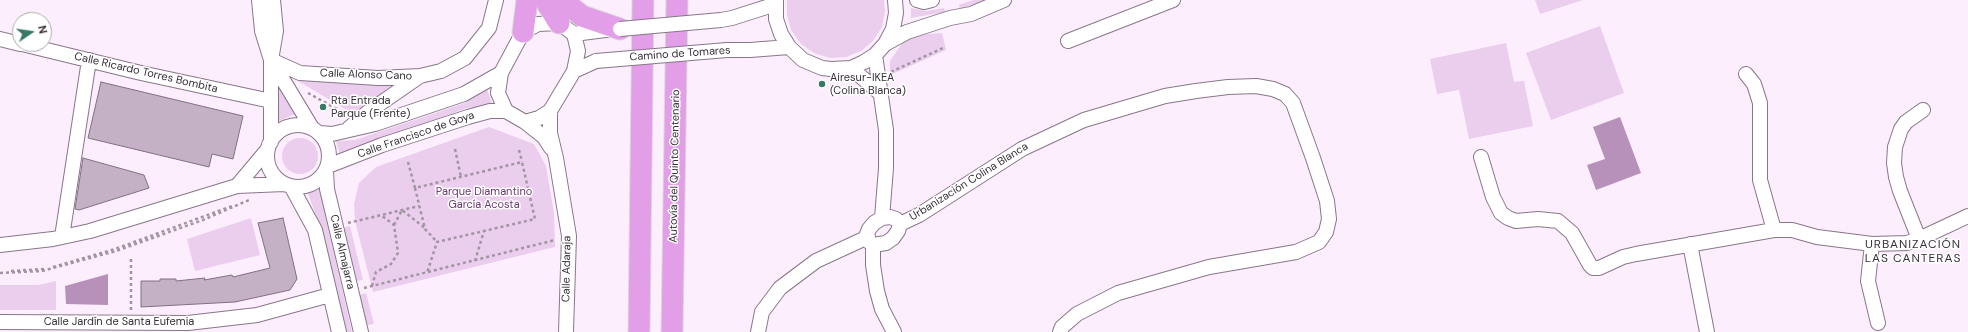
<!DOCTYPE html>
<html>
<head>
<meta charset="utf-8">
<style>
  body { margin:0 }
  #map { position:relative; width:1968px; height:332px; overflow:hidden; background:#fdeefe; font-family:"DM Sans",sans-serif }
  canvas { display:block }
  .north { position:absolute; left:12px; top:12px; width:40px; height:40px; box-sizing:border-box; background:#fff; border:1px solid #afacaf; border-radius:50%; rotate:77deg; font-size:11px; font-weight:700; line-height:16px; text-align:center; color:#373038 }
  .north::after { content:''; display:block; margin:auto; width:14px; height:18px; background:#387867; clip-path:polygon(50% 0,100% 100%,50% 72%,0 100%) }
</style>
</head>
<body>
<div id="map">
<canvas width="1968" height="332"></canvas>
<div class="north">N</div>
</div>
<script>
const context = document.querySelector('canvas').getContext('2d');
context.lineJoin = 'round';
function paint(path, color) {
  context.fillStyle = color;
  context.fill(path, 'evenodd');
}
function toPath(rows) {
  const path = new Path2D();
  for (const r of rows) {
    if (r.length === 3) {
      path.moveTo(r[0] + r[2], r[1]);
      path.arc(r[0], r[1], r[2], 0, 2 * Math.PI);
      continue;
    }
    path.moveTo(r[0], r[1]);
    for (let i = 2; i < r.length; i += 2) path.lineTo(r[i], r[i + 1]);
  }
  return path;
}
function trace(path, color, width, dash) {
  context.strokeStyle = color;
  context.lineWidth = width;
  context.lineCap = dash ? 'butt' : 'round';
  context.setLineDash(dash || []);
  context.stroke(path);
}
function label(font, color, halo, rows, align = 'center') {
  context.font = font + ' "DM Sans",sans-serif';
  context.lineWidth = 3;
  context.setLineDash([]);
  context.textBaseline = 'middle';
  context.strokeStyle = halo;
  context.fillStyle = color;
  for (const [text, x, y, turn = 0] of rows) {
    context.save();
    context.translate(x, y);
    context.rotate((+turn || 0) * Math.PI / 180);
    context.textAlign = isNaN(turn) ? turn : align;
    if (halo) context.strokeText(text, 0, 0);
    context.fillText(text, 0, 0);
    context.restore();
  }
}
paint(toPath([
  [787,0,884,0,885,11,882,27,873,41,861,51,846,57,830,58,814,53,801,44,791,30,787,15],
  [973,0,990,0,960,9,959,5],
  [1535,0,1583,0,1540,14],
  [911,8,926,11,944,8,945,12,911,18],
  [1600,26,1624,93,1551,120,1526,53],
  [942,33,946,50,890,75,890,61,905,39,916,35],
  [1506,43,1514,82,1524,81,1533,126,1469,139,1459,90,1437,94,1430,59],
  [298,81,405,81,357,116],
  [279,83,298,114,290,116,277,122,274,88],
  [487,89,493,106,467,108,340,155,336,141,355,140,465,103],
  [489,127,534,144,546,166,554,213,555,247,373,292,355,221,354,204,359,183,376,167],
  [300,156,18],
  [327,183,326,219,352,332,345,332,318,221,307,191],
  [251,218,260,255,195,271,187,239],
  [350,226,363,280,356,281,343,228],
  [56,281,56,310,0,310,0,285,38,285],
  [366,293,374,324,367,325,359,295]
]), '#ebcdee');
paint(toPath([
  [1620,117,1641,173,1596,190,1587,165,1605,159,1593,127],
  [108,274,108,305,66,304,65,286]
]), '#b791b9');
const building = toPath([
  [101,82,243,116,233,159,212,154,209,167,88,138,101,82],
  [83,158,144,175,149,188,79,210,75,209,83,158],
  [283,218,297,279,290,290,235,302,141,307,141,281,160,281,160,279,176,279,176,281,205,278,204,280,232,275,233,277,270,268,258,223,283,218]
]);
paint(building, '#c4b1c5');
trace(building, '#817082', 1);
const minor = toPath([
  [259,0,262,31,271,60,271,142],
  [273,0,276,31,271,60,312,128],
  [776,0,776,19,781,34,789,47,803,60,822,68,831,69,851,68,864,62,875,55,885,44,893,29,896,13,895,0],
  [917,0,924,2,932,0],
  [721,20,732,18,776,4],
  [559,23,574,34,578,51,574,71,550,111,539,118,525,122,506,111,498,93,501,73,523,32,538,24,559,23],
  [574,34,613,29],
  [0,39,20,44],
  [1068,41,1173,0],
  [22,44,141,73,271,101],
  [885,44,907,32,950,18,971,14,1004,0],
  [727,50,750,50,789,47],
  [875,55,886,130,886,168,882,218],
  [271,60,300,73,378,78,420,76,441,71,465,58,489,28,496,0],
  [851,68,881,94],
  [574,71,596,61],
  [1746,74,1754,84,1760,103,1760,180,1774,230],
  [550,111,550,133,556,158,569,236,566,332],
  [525,122,544,137,551,148],
  [298,156,31],
  [349,128,368,112,420,76],
  [320,133,332,134,375,124,464,94,501,73],
  [1481,157,1493,197,1501,213,1508,218,1516,221,1538,219,1558,221,1572,233,1590,265,1593,268,1599,268,1623,257,1636,254,1774,230,1792,230,1817,237,1872,244,1907,243,1919,239,1968,216],
  [328,166,382,145,468,117,490,111,506,111],
  [326,171,327,189,361,332],
  [237,186,268,149],
  [291,186,315,230,339,332],
  [890,217,896,219,900,224,898,231,893,238,886,243,873,245,868,241,867,234,869,229,874,223,882,218,890,217],
  [900,224,919,215,1022,149,1084,120,1165,96,1196,91,1228,87,1256,86,1273,89,1285,94,1293,103,1313,158,1327,201,1329,219,1326,232,1319,242,1296,252,1209,267,1118,293,1077,314,1062,327,1060,332],
  [62,237,89,60],
  [1919,239,1900,191,1896,177,1894,163,1895,147,1901,129,1906,122,1923,110],
  [1690,244,1707,332],
  [1872,244,1868,281,1878,323],
  [0,245,53,239,90,231,237,186,284,184],
  [873,245,873,265,877,291,882,309,894,332],
  [0,322,188,323,257,315,330,295],
  [758,332,762,312,780,288,816,261,868,237]
]);
const highway = toPath([
  [545,0,559,23],
  [562,0,582,16,620,29],
  [523,32,527,0],
  [639,332,643,0],
  [672,332,677,0]
]);
trace(minor, '#887789', 16);
trace(highway, '#dbdadb', 23);
trace(toPath([
  [891,72,945,47],
  [308,93,346,114],
  [455,149,461,177],
  [519,150,522,162],
  [408,162,415,188,522,162,535,219,437,242,427,273],
  [415,188,425,229,437,242],
  [348,223,419,206],
  [394,225,402,210,425,228],
  [475,261,484,231],
  [53,267,115,249,232,206],
  [11,271,44,269],
  [0,273,42,271,116,251,203,220,249,200],
  [372,286,376,272,391,264,398,253,394,225,381,215],
  [364,288,555,240],
  [131,310,131,258]
]), '#a195a2', 2.5, [3, 3]);
trace(minor, '#fff', 14);
trace(highway, '#e29ee7', 21);
const minorBridge = toPath([
  [620,29,721,20],
  [596,61,727,50]
]);
trace(minorBridge, '#887789', 16, []);
trace(minorBridge, '#fff', 14);
for (const [x, y, r, color] of [
  [822,84,4,"#387867"],
  [323,107,4,"#387867"]
]) {
  const dot = new Path2D();
  dot.arc(x, y, r, 0, 2 * Math.PI);
  context.fillStyle = color;
  context.fill(dot);
  trace(dot, '#fff', 1.5);
}
label('11px', '#373038', '#fff', [
  ["Camino de Tomares",680,54,-4],
  ["Calle Ricardo Torres Bombita",146,73,13],
  ["Calle Alonso Cano",366,75,2],
  ["Calle Francisco de Goya",416,135,-19],
  ["Autovía del Quinto Centenario",675,166,-89],
  ["Urbanización Colina Blanca",969,182,-32],
  ["Calle Almajarra",342,252,77],
  ["Calle Adaraja",567,269,-89],
  ["Calle Jardín de Santa Eufemia",119,322]
]);
label('11px', '#373038', '#fff', [
  ["Airesur-IKEA",830,78],
  ["(Colina Blanca)",830,91],
  ["Rta Entrada",331,101],
  ["Parque (Frente)",331,114]
], 'left');
label('11px', '#69396e', '#fff', [
  ["Parque Diamantino",484,192],
  ["García Acosta",484,205]
]);
context.letterSpacing = '1px';
label('12px', '#373038', '#fff', [
  ["URBANIZACIÓN",1913,245],
  ["LAS CANTERAS",1913,259]
]);
context.letterSpacing = '0px';
</script>
</body>
</html>
